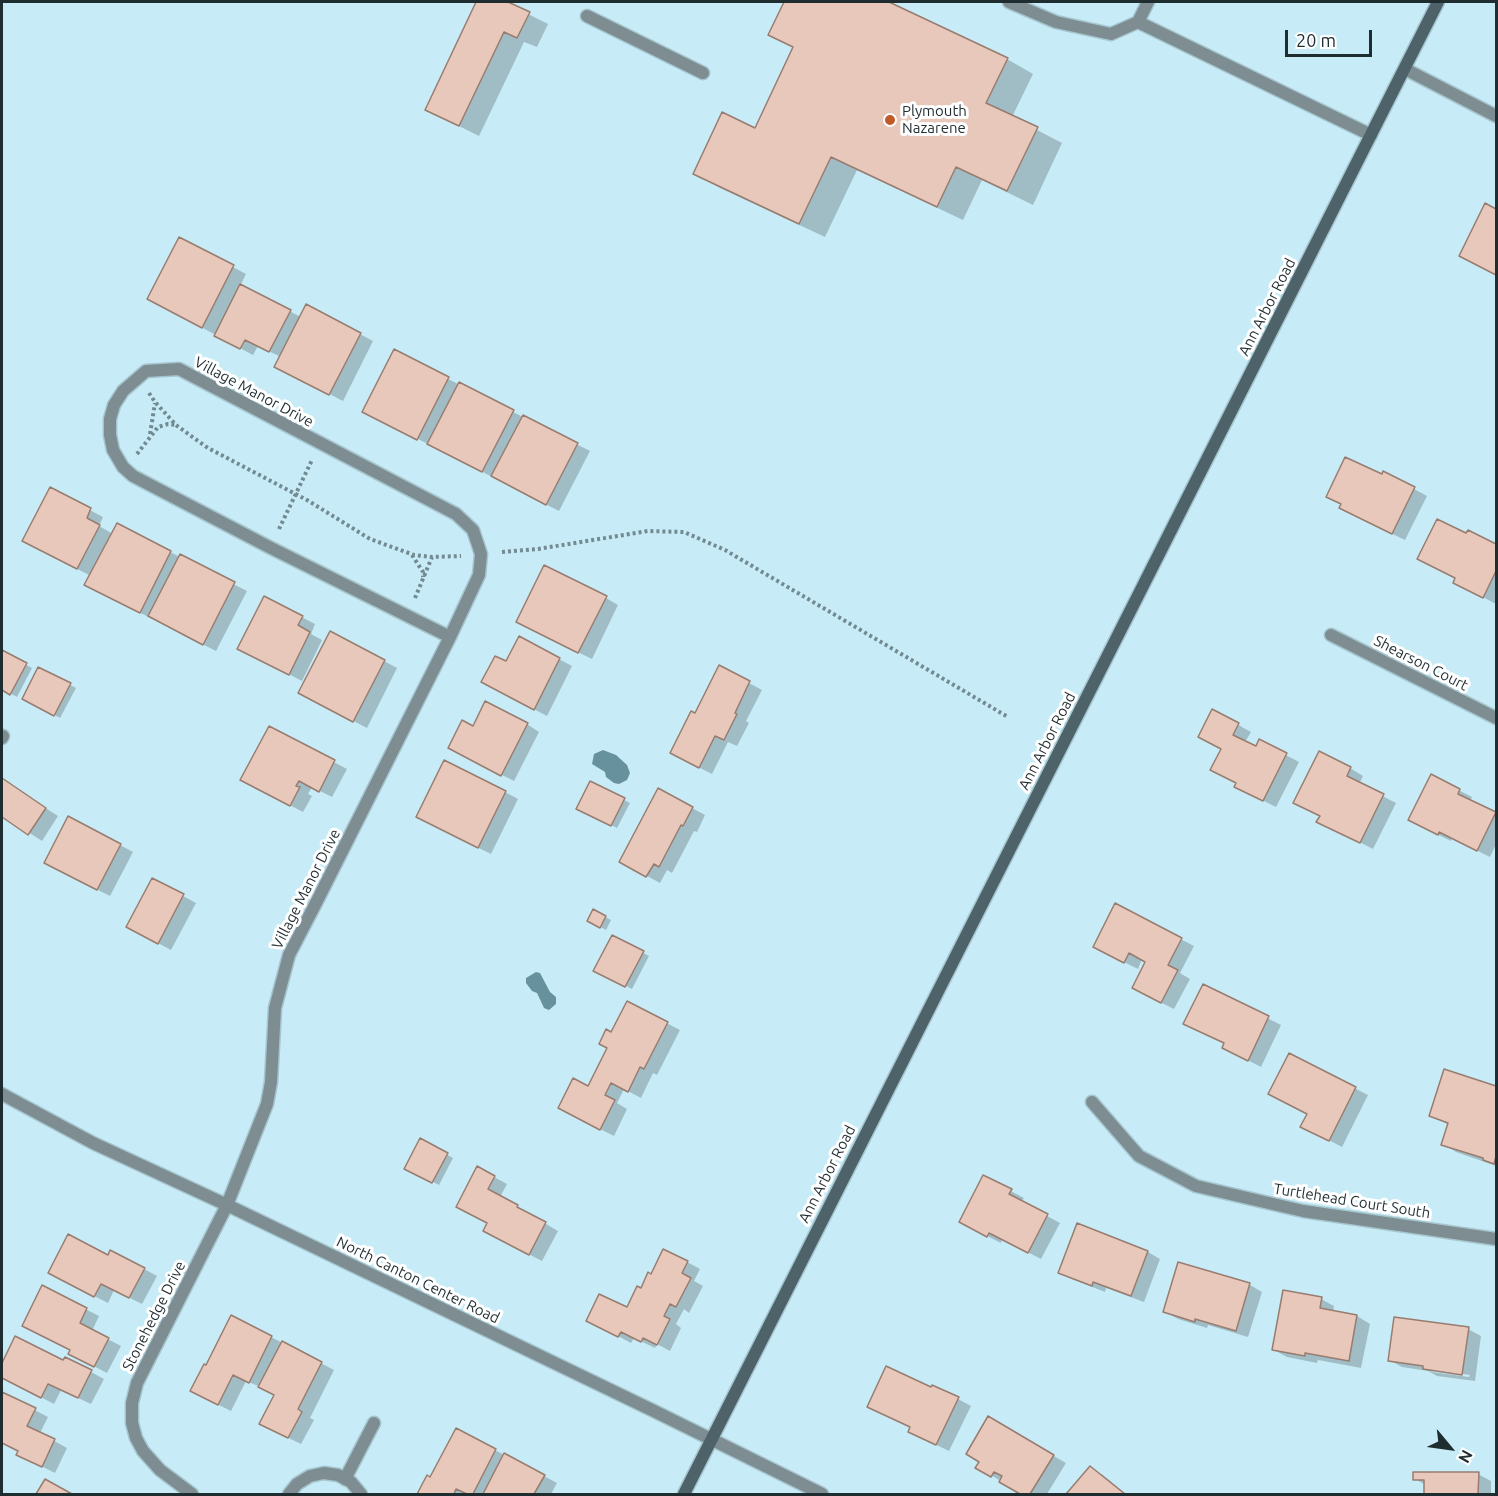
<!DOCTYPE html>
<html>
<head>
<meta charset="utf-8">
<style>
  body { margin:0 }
  #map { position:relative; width:1498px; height:1496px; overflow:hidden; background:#c8ecf7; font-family:Ubuntu,sans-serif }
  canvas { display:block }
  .frame { position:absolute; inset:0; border:3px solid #1f2d31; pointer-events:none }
  .north { position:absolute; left:1420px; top:1418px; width:60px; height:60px; -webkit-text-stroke:4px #fff; paint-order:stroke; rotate:119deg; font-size:16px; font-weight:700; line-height:24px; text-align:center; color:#1f2d31 }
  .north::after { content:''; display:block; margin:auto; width:21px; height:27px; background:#1f2d31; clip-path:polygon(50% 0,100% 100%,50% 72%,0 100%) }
  .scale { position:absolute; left:1285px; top:30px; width:87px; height:27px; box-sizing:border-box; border:3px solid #1f2d31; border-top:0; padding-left:8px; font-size:18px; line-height:21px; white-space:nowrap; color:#1f2d31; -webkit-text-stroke:4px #fff; paint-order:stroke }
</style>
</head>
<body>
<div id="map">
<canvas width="1498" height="1496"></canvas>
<div class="frame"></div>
<div class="north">N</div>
<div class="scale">20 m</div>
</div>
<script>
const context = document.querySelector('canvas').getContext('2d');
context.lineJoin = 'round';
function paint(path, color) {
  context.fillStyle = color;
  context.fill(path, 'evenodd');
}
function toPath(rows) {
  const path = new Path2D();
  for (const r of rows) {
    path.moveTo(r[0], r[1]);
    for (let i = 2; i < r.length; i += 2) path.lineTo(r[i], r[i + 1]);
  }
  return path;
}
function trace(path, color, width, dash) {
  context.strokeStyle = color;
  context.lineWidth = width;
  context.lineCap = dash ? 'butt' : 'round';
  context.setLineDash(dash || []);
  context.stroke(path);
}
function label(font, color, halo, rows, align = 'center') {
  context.font = font + ' Ubuntu,sans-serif';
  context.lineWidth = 6;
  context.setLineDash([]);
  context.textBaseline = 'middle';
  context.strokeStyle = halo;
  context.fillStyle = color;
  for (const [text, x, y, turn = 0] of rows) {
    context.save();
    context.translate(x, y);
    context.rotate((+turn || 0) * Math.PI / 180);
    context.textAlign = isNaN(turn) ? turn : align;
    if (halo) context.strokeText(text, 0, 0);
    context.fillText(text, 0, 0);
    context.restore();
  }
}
paint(toPath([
  [603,750,616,755,627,765,630,773,627,780,619,784,614,783,606,777,605,772,592,764,594,754],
  [536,972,540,973,550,992,556,997,556,1004,549,1010,544,1008,537,993,532,991,526,983,526,978]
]), '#67929d');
paint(toPath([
  [478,2,504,2,548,24,537,47,524,42,479,136,427,110],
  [786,2,886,2,1007,59,1033,74,1012,117,1062,143,1033,205,982,180,963,220,857,170,825,237,720,188,695,173,755,130,794,48,770,35],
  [1486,205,1496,211,1496,275,1473,263],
  [180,239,246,274,240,286,301,317,307,306,373,341,343,401,289,373,281,357,258,346,253,355,162,306],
  [395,352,590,451,559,511,377,418],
  [50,489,103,517,99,526,113,534,117,525,247,591,216,651,99,592,91,576,36,548],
  [1414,489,1427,496,1405,540,1353,515],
  [1468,532,1496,546,1496,604,1468,589],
  [265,598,315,624,311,634,322,640,302,681,252,655],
  [606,598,618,605,592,659,530,629],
  [519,638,572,666,547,716,495,689],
  [2,652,32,668,17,697,2,689],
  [384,661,397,668,367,728,313,700],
  [719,667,762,690,746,721,749,723,737,746,728,742,712,774,684,760,695,715],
  [39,669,76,688,60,718,24,698],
  [1213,711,1251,732,1245,742,1256,748,1259,741,1299,762,1276,807,1248,793,1237,783,1223,749],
  [527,724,539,732,514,781,462,755,473,728],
  [269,728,347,769,332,797,312,787,308,794,312,796,303,812,255,787],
  [1350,768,1363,776,1359,784,1396,803,1373,849,1318,821],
  [1431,776,1472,797,1470,801,1496,815,1496,844,1490,857,1452,838,1451,841,1422,827],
  [2,780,58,816,42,841,2,815],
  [591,783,630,803,617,828,578,808],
  [659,790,705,815,697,832,694,831,672,873,667,870,660,883,634,869],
  [505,792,518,799,491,854,430,824],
  [120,845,133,852,110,896,58,870],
  [153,880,196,903,171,950,141,934],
  [1116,906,1194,946,1180,973,1190,979,1174,1009,1146,995,1147,962,1142,959,1138,969,1108,954],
  [594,911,611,920,606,930,589,921],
  [613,937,649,956,632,989,595,970],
  [1203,986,1281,1025,1261,1067,1236,1054,1225,1044,1198,1031],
  [628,1003,680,1030,657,1075,653,1073,641,1098,624,1089,617,1103,627,1109,614,1136,572,1115,589,1088,609,1048,612,1034],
  [1290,1055,1368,1095,1342,1147,1315,1133],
  [1445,1071,1496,1087,1496,1166,1456,1152,1443,1144,1449,1125,1430,1115],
  [420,1140,453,1158,439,1185,406,1168],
  [494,1177,507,1184,500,1197,558,1231,542,1261,497,1238,489,1223,471,1213],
  [984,1177,1024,1198,1021,1202,1060,1223,1041,1259,1002,1239,1001,1243,973,1229],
  [1078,1225,1148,1252,1160,1259,1144,1302,1106,1288,1105,1292,1072,1279,1059,1272],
  [109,1257,144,1269,157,1276,142,1304,114,1290,108,1303,63,1280],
  [687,1262,700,1269,694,1281,703,1286,689,1313,684,1309,676,1324,681,1328,670,1351,657,1344,655,1348,634,1338,631,1343,601,1327,627,1309,652,1276],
  [1179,1263,1250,1285,1262,1292,1248,1337,1208,1325,1207,1328,1178,1319,1165,1312],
  [42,1287,99,1316,92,1331,121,1346,107,1373,82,1360,71,1350],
  [1321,1299,1334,1306,1333,1312,1357,1316,1370,1324,1361,1368,1318,1360,1317,1363,1287,1357,1274,1350],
  [1468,1329,1481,1336,1475,1381,1437,1376,1428,1371,1402,1367,1389,1360],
  [1428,1369,1470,1375,1469,1377,1432,1372],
  [271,1337,334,1370,310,1418,314,1420,301,1444,274,1431,276,1395,263,1388,246,1381,231,1411,205,1398],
  [16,1338,64,1362,91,1372,104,1379,91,1404,61,1390,54,1404,2,1377,2,1367],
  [932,1389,958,1399,971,1406,949,1451,910,1432],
  [2,1393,48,1417,40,1433,67,1448,55,1473,31,1461,19,1452,2,1443],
  [988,1418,1066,1463,1047,1494,1023,1494,977,1467,981,1462],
  [457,1430,557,1483,551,1494,419,1494,427,1477,431,1479],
  [1090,1468,1103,1475,1126,1494,1068,1494],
  [1478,1474,1491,1481,1491,1494,1426,1494,1426,1485,1415,1479]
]), '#0003');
const building = toPath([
  [476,2,508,2,530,12,517,38,504,32,459,126,425,110,476,2],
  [784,2,889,2,1008,58,986,103,1038,127,1007,191,956,167,937,207,831,157,799,224,693,174,722,112,755,128,793,47,768,35,784,2],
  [1485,203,1496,209,1496,275,1459,256,1485,203],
  [179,237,234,265,202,328,147,299,179,237],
  [240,284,291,310,269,352,245,340,240,349,214,336,240,284],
  [306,304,361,333,329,395,274,367,306,304],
  [394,349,449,377,417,440,362,412,394,349],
  [459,382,514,410,482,472,427,444,459,382],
  [523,415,578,443,546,505,491,476,523,415],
  [1345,457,1382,474,1383,471,1415,487,1392,534,1339,508,1341,504,1326,497,1345,457],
  [50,487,91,508,87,518,100,525,77,569,22,541,50,487],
  [1437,519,1466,533,1468,530,1496,544,1496,571,1483,598,1453,583,1455,578,1417,559,1437,519],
  [117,523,171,551,140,613,84,585,117,523],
  [180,554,235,582,203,645,148,616,180,554],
  [544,565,607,596,578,653,516,622,544,565],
  [264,596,303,616,298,625,310,632,289,675,237,649,264,596],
  [330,631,385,660,353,722,298,693,330,631],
  [519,636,560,658,534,710,481,682,495,656,506,661,519,636],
  [2,650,27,663,10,695,2,690,2,650],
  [719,665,750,681,735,713,737,714,724,740,715,736,699,768,670,753,691,711,695,713,719,665],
  [38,667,71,683,54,716,22,699,38,667],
  [485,701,528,723,501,776,448,748,462,720,473,726,485,701],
  [1212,709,1239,723,1233,735,1256,746,1259,739,1287,753,1263,801,1234,787,1236,783,1210,770,1221,749,1198,737,1212,709],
  [269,726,335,760,319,792,299,781,296,786,300,787,290,806,240,780,269,726],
  [1319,751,1351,767,1347,776,1384,794,1360,843,1316,822,1320,816,1293,803,1319,751],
  [444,760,506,791,478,848,416,817,444,760],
  [1431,774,1460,789,1458,794,1496,812,1477,851,1439,832,1438,835,1408,820,1431,774],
  [2,778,46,808,28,835,2,817,2,778],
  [590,781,625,798,611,826,576,809,590,781],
  [658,788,693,807,683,826,681,825,659,867,654,864,646,877,619,862,658,788],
  [68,816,121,844,97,890,44,863,68,816],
  [152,878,184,894,158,944,126,927,152,878],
  [1115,903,1182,938,1168,965,1178,970,1161,1003,1132,988,1145,962,1129,953,1124,963,1093,947,1115,903],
  [593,909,606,916,600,928,587,921,593,909],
  [612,935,644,951,625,987,593,971,612,935],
  [1203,984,1269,1016,1248,1061,1222,1048,1224,1043,1183,1024,1203,984],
  [627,1001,668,1022,644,1069,640,1067,628,1092,611,1083,605,1095,615,1100,600,1130,558,1108,573,1078,588,1086,607,1048,599,1044,606,1029,611,1032,627,1001],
  [1289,1053,1356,1087,1329,1141,1300,1127,1307,1114,1268,1094,1289,1053],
  [1444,1069,1496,1086,1496,1156,1494,1164,1483,1160,1483,1158,1441,1145,1448,1123,1429,1116,1444,1069],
  [420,1138,448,1153,432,1183,404,1169,420,1138],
  [477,1166,495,1176,488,1189,518,1205,517,1207,546,1222,529,1255,483,1231,487,1223,456,1207,477,1166],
  [983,1175,1012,1189,1009,1194,1048,1214,1028,1253,989,1233,987,1237,959,1222,983,1175],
  [1077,1223,1148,1251,1131,1296,1093,1282,1092,1286,1058,1273,1077,1223],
  [68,1234,108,1255,110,1250,145,1268,129,1298,101,1284,94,1297,48,1273,68,1234],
  [663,1249,688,1261,682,1273,691,1278,676,1307,670,1304,664,1316,670,1319,657,1345,643,1338,641,1342,621,1332,618,1337,586,1321,599,1294,627,1307,637,1286,641,1288,648,1272,651,1274,663,1249],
  [1178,1262,1250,1283,1236,1331,1195,1319,1195,1322,1163,1312,1178,1262],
  [42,1285,87,1308,80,1323,109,1338,94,1367,68,1354,70,1350,22,1326,42,1285],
  [1283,1290,1322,1297,1320,1308,1357,1315,1349,1361,1305,1353,1305,1356,1272,1350,1283,1290],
  [231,1315,272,1336,249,1383,233,1375,218,1405,190,1391,204,1364,206,1365,231,1315],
  [1394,1317,1469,1327,1462,1375,1423,1369,1423,1366,1388,1361,1394,1317],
  [15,1336,63,1360,65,1357,92,1370,78,1398,48,1384,41,1398,2,1378,2,1363,15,1336],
  [282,1341,322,1362,298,1409,302,1412,288,1438,259,1424,274,1395,258,1387,282,1341],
  [886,1366,931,1387,932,1385,959,1397,936,1445,908,1432,910,1427,867,1407,886,1366],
  [2,1392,36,1408,27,1426,55,1439,42,1467,16,1455,18,1451,2,1443,2,1392],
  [988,1416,1054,1455,1030,1494,1020,1494,999,1482,1002,1476,994,1472,991,1477,975,1468,979,1462,966,1454,988,1416],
  [456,1428,496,1449,473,1494,467,1494,456,1489,454,1494,417,1494,427,1475,430,1477,456,1428],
  [504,1453,545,1475,534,1494,483,1494,504,1453],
  [1090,1466,1125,1494,1066,1494,1090,1466],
  [1413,1472,1479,1472,1478,1494,1424,1494,1424,1480,1413,1480,1413,1472],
  [45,1479,72,1494,36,1494,45,1479]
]);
paint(building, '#e8c8bb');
trace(building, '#987c6f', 1.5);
const lane = toPath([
  [1009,2,1056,22,1111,34,1138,22],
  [1148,2,1138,22,1371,135],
  [587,16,703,73],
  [2,738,3,736],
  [345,1479,374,1423]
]);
const street = toPath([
  [1405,69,1496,116],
  [1331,635,1496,718],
  [2,1094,93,1143,227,1205,654,1411,822,1494],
  [1092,1102,1139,1156,1196,1186,1303,1211,1496,1239],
  [192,1494,160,1470,143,1451,136,1438,132,1423,132,1403,137,1383,227,1205,267,1104,271,1082,275,1008,289,955,317,901,450,637,479,575,481,554,473,530,456,514,179,369,146,371,123,391,114,405,110,419,110,435,113,450,123,467,133,476,271,548,450,637],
  [289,1494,297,1484,310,1476,324,1473,338,1475,351,1482,361,1494]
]);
const secondary = toPath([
  [684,1494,1438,2]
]);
trace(lane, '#a6c6cf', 15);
trace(street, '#a6c6cf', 15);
trace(secondary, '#a6c6cf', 15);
trace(toPath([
  [149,393,155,402,176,425,208,448,307,500,370,539,414,555,432,557,461,556],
  [150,434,155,403],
  [137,454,158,427,168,424,176,425],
  [279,529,312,460],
  [502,552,538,549,648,531,684,532,725,550,1008,717],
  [412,555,423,572,423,577],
  [415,598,432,557]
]), '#728b92', 4, [3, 3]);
trace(lane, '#7e8d91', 12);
trace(street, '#7e8d91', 12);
trace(secondary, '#4e6369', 12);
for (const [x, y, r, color] of [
  [890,120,6,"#bf5b26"]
]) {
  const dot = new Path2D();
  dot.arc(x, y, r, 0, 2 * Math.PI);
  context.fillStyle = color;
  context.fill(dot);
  trace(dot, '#fff', 2);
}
label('15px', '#1f2d31', '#fff', [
  ["Plymouth",902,111],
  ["Nazarene",902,128]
], 'left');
label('15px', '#1f2d31', '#fff', [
  ["Ann Arbor Road",1267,307,-63],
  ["Village Manor Drive",254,392,28],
  ["Shearson Court",1421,663,27],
  ["Ann Arbor Road",1047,741,-63],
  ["Village Manor Drive",306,889,-63],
  ["Ann Arbor Road",827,1174,-63],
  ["Turtlehead Court South",1352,1201,9],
  ["North Canton Center Road",418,1280,26],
  ["Stonehedge Drive",154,1316,-63]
]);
</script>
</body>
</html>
